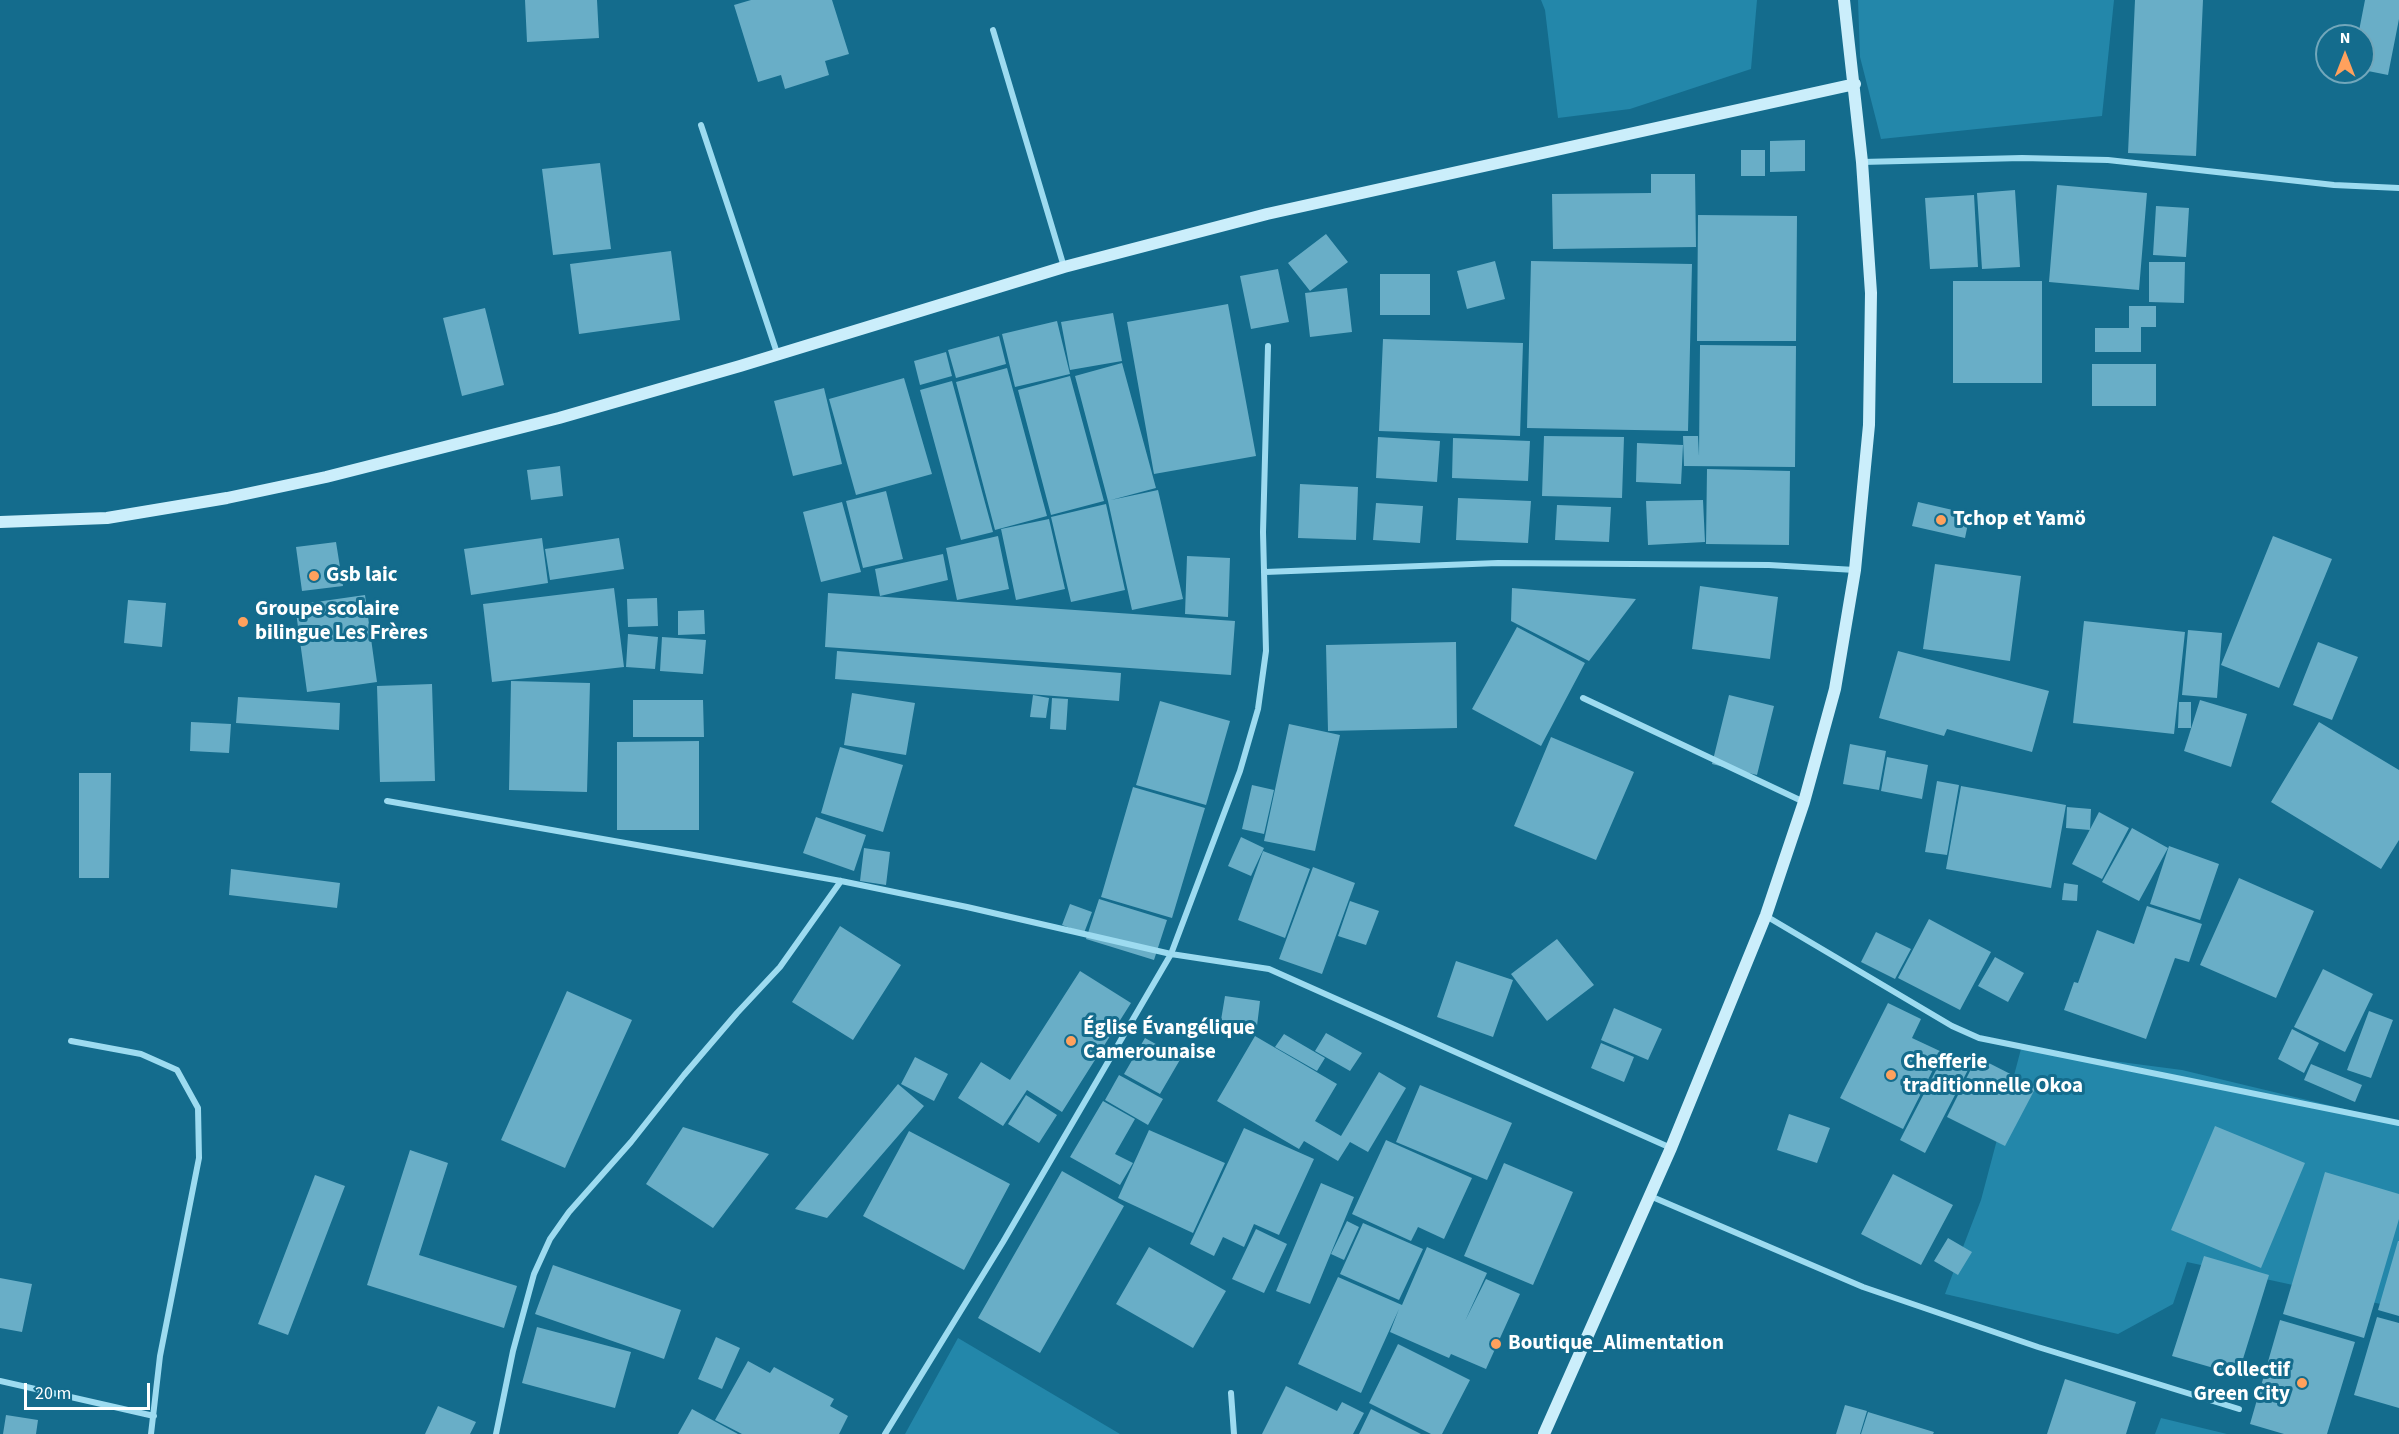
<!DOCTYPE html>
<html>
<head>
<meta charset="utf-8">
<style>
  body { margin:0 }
  #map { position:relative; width:2399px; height:1434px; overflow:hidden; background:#146c8d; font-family:"Source Sans 3",sans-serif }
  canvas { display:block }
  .north { position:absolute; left:2315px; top:24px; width:60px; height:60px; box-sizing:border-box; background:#146c8d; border:2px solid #72a7bb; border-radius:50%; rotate:0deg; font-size:16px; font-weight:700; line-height:24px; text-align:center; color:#fff }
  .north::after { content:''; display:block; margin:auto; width:21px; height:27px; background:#ffa15d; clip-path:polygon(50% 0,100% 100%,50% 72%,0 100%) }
  .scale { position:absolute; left:24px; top:1383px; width:126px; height:27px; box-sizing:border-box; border:3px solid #fff; border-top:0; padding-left:8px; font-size:18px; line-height:21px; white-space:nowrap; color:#fff; -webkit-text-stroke:4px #146c8d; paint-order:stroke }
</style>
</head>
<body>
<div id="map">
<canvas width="2399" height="1434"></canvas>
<div class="north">N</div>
<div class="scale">20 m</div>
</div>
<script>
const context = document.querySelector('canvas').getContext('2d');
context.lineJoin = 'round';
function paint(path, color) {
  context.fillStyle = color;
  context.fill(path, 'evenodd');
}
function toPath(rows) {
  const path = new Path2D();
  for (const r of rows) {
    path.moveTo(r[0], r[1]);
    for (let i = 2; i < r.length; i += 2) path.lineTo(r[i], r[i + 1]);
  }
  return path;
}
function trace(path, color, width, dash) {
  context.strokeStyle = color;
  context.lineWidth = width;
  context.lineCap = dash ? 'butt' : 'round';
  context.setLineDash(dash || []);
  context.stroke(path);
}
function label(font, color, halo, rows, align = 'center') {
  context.font = font + ' "Source Sans 3",sans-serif';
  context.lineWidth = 6;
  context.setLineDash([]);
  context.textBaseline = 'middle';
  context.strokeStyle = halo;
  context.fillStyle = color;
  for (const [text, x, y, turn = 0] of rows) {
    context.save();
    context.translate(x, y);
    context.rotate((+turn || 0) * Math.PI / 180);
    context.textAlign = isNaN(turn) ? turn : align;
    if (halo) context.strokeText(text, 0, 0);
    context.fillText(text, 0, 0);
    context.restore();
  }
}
paint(toPath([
  [1541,0,1757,0,1751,69,1630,109,1558,118,1545,10],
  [1858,0,2114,0,2102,116,1881,139,1860,57],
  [2021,1049,2182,1070,2399,1122,2399,1308,2187,1262,2173,1304,2118,1334,1945,1294,1981,1200],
  [958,1338,1120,1434,905,1434],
  [2161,1418,2227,1434,2155,1434]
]), '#2387aa');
paint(toPath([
  [525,0,597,0,599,38,527,42],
  [751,0,832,0,849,54,825,61,829,75,785,89,781,75,758,82,734,5],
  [2135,0,2203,0,2196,156,2128,153],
  [2365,0,2399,0,2399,19,2388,75,2363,70,2363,36,2358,36],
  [1805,140,1805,171,1770,172,1770,141],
  [1741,150,1765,150,1765,176,1741,176],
  [600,163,611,249,553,255,542,169],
  [1651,174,1695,174,1696,247,1553,249,1552,194,1651,193],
  [2057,185,2147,193,2139,290,2049,282],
  [2015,190,2020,267,1982,269,1977,193],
  [1974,195,1978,267,1930,269,1925,198],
  [2156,206,2189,208,2186,257,2153,255],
  [1698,215,1797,216,1796,341,1697,341],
  [1326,234,1348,262,1310,291,1288,263],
  [671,251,680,320,579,334,570,264],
  [1495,261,1505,299,1467,309,1457,271],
  [1531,261,1692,264,1688,431,1527,428],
  [2149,262,2185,262,2184,303,2149,302],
  [1278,269,1289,322,1251,329,1240,276],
  [1380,274,1430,274,1430,315,1380,315],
  [1953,281,2042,281,2042,383,1953,383],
  [1347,288,1352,332,1310,337,1305,293],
  [1228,304,1256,456,1154,474,1127,322],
  [2129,306,2156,306,2156,327,2141,327,2141,352,2095,352,2095,328,2129,328],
  [485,308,504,385,462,396,443,318],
  [1113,313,1122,361,1070,370,1061,322],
  [1057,321,1070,374,1015,387,1002,334],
  [999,336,1006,364,956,378,948,350],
  [1383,339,1523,343,1520,436,1379,431],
  [1700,345,1796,346,1795,467,1684,466,1683,436,1698,436,1699,456],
  [946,352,952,376,920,385,914,361],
  [1122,363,1156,488,1111,500,1158,490,1183,599,1132,610,1108,501,1075,376],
  [2092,364,2156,364,2156,406,2092,406],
  [1007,368,1047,516,995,530,956,382],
  [1070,376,1104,501,1051,515,1018,390],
  [904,378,932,474,856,495,829,399],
  [952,381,993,532,961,540,920,390],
  [824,388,842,464,793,476,774,401],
  [1544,436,1624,437,1622,498,1542,496],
  [1378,437,1440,441,1437,482,1376,478],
  [1453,438,1530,441,1528,481,1452,478],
  [1637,443,1683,445,1681,484,1636,482],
  [560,466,563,496,531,500,527,470],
  [1707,469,1790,471,1789,545,1706,544],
  [1300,484,1358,487,1356,540,1298,538],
  [886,491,903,559,863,568,846,501],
  [1458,498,1531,501,1528,543,1456,540],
  [1703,500,1705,542,1648,545,1646,501],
  [842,502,861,572,821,582,803,512],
  [1918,502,1970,514,1965,538,1912,526],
  [1376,503,1423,506,1420,543,1373,540],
  [1106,504,1125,590,1071,602,1051,517],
  [1557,505,1611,507,1609,542,1555,540],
  [1049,519,1065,589,1016,600,1001,529],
  [998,536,1009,589,957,600,946,548],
  [2273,536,2332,559,2279,688,2221,665],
  [542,538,548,583,471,595,464,549],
  [619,538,624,569,550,580,545,549],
  [336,542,343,586,302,591,296,547],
  [943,554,948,580,880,596,875,569],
  [1187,556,1230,558,1228,617,1185,614],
  [1935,564,2021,576,2010,661,1923,649],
  [1700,586,1778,597,1770,659,1692,649],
  [614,588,624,667,492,682,483,604],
  [1512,588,1636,599,1589,661,1511,621],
  [828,593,1235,621,1231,675,825,647],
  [365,595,377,682,307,692,295,605],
  [657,598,658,626,628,627,627,599],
  [128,600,166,603,162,647,124,643],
  [704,610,705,634,678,635,678,611],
  [2084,621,2185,632,2174,734,2073,723],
  [1517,627,1585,663,1541,746,1472,709],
  [2188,630,2222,633,2217,698,2182,695],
  [628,634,658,637,655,669,626,667],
  [662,637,706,640,703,674,660,671],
  [1456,642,1457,728,1328,731,1326,645],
  [2318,642,2358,657,2332,720,2293,705],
  [837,651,1121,673,1119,701,835,679],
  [1898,651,2049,691,2032,752,1947,729,1944,736,1879,718],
  [511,681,590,683,587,792,509,790],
  [432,684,435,781,380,782,377,686],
  [852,693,915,703,906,755,844,745],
  [1033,695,1049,698,1046,718,1030,717],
  [1729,695,1774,706,1757,775,1712,764],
  [238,697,340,703,339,730,236,723],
  [1052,698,1068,699,1066,730,1050,729],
  [633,700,703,700,704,737,633,737],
  [2200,700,2247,714,2231,767,2184,751],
  [1160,701,1230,721,1206,805,1136,785],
  [2179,702,2191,702,2191,728,2178,728],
  [191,722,231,724,229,753,190,751],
  [2319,722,2399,770,2399,840,2381,869,2271,802],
  [1289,724,1340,735,1315,851,1264,841],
  [1551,737,1634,772,1596,860,1514,826],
  [699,741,699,830,617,830,617,742],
  [1850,744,1886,751,1879,790,1843,784],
  [840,747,903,765,883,832,821,813],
  [1887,757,1928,765,1922,799,1881,791],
  [79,773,111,773,109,878,79,878],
  [1937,781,1959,785,1947,855,1925,852],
  [1252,785,1274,790,1264,834,1242,829],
  [1961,786,2066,805,2051,888,1946,869],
  [1133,787,1205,808,1172,918,1101,897],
  [2067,807,2091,809,2090,830,2066,828],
  [2099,812,2129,828,2102,879,2072,864],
  [816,817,866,835,854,871,803,853],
  [2132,828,2168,848,2139,901,2102,882],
  [1241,837,1264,848,1251,876,1228,866],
  [2169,846,2219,864,2200,920,2150,904],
  [864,848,890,852,886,885,860,881],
  [1263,851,1310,869,1285,938,1238,920],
  [1313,867,1355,883,1322,974,1279,959],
  [231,869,340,883,337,908,229,895],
  [2239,878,2314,911,2276,998,2200,965],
  [2064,883,2078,885,2077,901,2062,900],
  [1099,899,1167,920,1154,960,1086,939],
  [1350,901,1379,911,1366,945,1338,936],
  [1070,904,1092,912,1084,933,1062,925],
  [2147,906,2202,924,2189,962,2175,958,2146,1039,2064,1010,2074,982,2078,983,2097,930,2134,944],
  [1929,919,1991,952,1960,1010,1898,978],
  [840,926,901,965,853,1040,792,1002],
  [1876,932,1911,949,1895,979,1861,962],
  [1557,939,1594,985,1547,1021,1511,974],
  [1995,957,2024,973,2008,1002,1978,986],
  [1456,961,1513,980,1493,1037,1437,1017],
  [2323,969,2373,994,2345,1052,2294,1027],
  [1080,971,1131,1003,1062,1112,1027,1090,1003,1126,958,1098,981,1062,1010,1080],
  [567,991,632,1020,565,1168,501,1140],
  [1225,996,1260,1001,1257,1026,1221,1020],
  [1888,1003,1921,1019,1912,1038,1942,1052,1903,1129,1840,1098],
  [1614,1008,1662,1029,1648,1060,1601,1040],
  [2369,1011,2393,1020,2371,1078,2347,1070],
  [2292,1029,2319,1043,2304,1073,2278,1059],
  [1326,1033,1362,1053,1350,1071,1315,1051],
  [1284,1034,1325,1058,1317,1071,1275,1047],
  [1255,1036,1337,1084,1315,1121,1341,1136,1379,1072,1406,1088,1368,1152,1350,1142,1338,1161,1304,1141,1299,1149,1217,1101],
  [1145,1038,1181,1058,1160,1094,1124,1074],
  [1601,1043,1634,1057,1624,1082,1591,1068],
  [1946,1051,1971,1064,1925,1153,1900,1140],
  [915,1057,948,1074,934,1101,901,1084],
  [1977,1057,2036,1087,2005,1146,1947,1117],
  [2311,1064,2362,1085,2355,1102,2304,1080],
  [1119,1075,1163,1099,1148,1125,1105,1100],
  [898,1084,924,1106,827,1218,795,1209],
  [1420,1085,1512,1123,1487,1180,1396,1142],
  [1026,1095,1057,1115,1039,1143,1008,1124],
  [1103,1101,1135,1119,1115,1154,1133,1163,1120,1185,1070,1157],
  [1789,1114,1830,1128,1817,1163,1777,1150],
  [2215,1126,2305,1163,2261,1268,2171,1230],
  [683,1127,769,1154,713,1228,646,1184],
  [1244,1128,1314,1159,1279,1235,1254,1224,1244,1247,1223,1237,1214,1256,1190,1244],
  [1149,1130,1225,1163,1193,1233,1118,1198],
  [909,1131,1010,1184,964,1270,863,1216],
  [1386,1140,1472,1178,1444,1239,1418,1227,1411,1241,1352,1214],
  [410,1150,448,1163,419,1255,517,1286,504,1328,367,1285],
  [1504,1163,1573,1192,1533,1285,1464,1256],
  [1062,1171,1124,1206,1040,1353,978,1318],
  [2325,1172,2399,1194,2399,1219,2364,1338,2283,1314],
  [1893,1174,1953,1205,1921,1265,1861,1234],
  [315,1175,345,1186,288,1335,258,1324],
  [1321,1183,1354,1197,1310,1304,1276,1291],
  [1347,1221,1359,1227,1344,1260,1331,1254],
  [1363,1223,1423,1249,1399,1300,1340,1274],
  [1256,1229,1287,1244,1264,1293,1232,1279],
  [1948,1238,1972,1252,1958,1275,1934,1261],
  [2398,1241,2399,1241,2399,1316,2378,1310],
  [1149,1247,1226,1291,1193,1348,1116,1304],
  [1427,1247,1487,1273,1465,1321,1486,1279,1520,1294,1486,1369,1451,1354,1449,1358,1390,1332,1399,1309,1361,1393,1298,1364,1338,1277,1402,1305],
  [2204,1256,2269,1275,2238,1375,2172,1356],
  [553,1265,681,1310,664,1359,535,1314],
  [0,1278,32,1284,22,1332,0,1328],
  [2377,1317,2399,1323,2399,1408,2354,1395],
  [2280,1320,2355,1342,2327,1434,2284,1434,2250,1424],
  [537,1327,631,1352,615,1408,522,1383],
  [716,1337,740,1348,722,1389,698,1379],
  [1398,1344,1470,1380,1442,1434,1431,1434,1369,1403],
  [748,1361,770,1373,774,1367,834,1399,830,1406,848,1416,839,1434,742,1434,715,1420],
  [2065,1379,2136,1402,2126,1434,2047,1434],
  [1286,1386,1337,1411,1342,1402,1364,1413,1353,1434,1262,1434],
  [1845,1405,1867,1411,1860,1434,1836,1434],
  [438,1406,476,1422,470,1434,425,1434],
  [692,1409,738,1434,678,1434],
  [1371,1409,1421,1434,1359,1434],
  [1868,1412,1934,1432,1933,1434,1861,1434],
  [6,1415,38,1420,36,1434,3,1434]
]), '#69aec7');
trace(toPath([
  [993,30,1064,267],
  [701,125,777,353],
  [1862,162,2022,158,2108,160,2334,185,2399,188],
  [1265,572,1498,563,1769,565,1855,570],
  [1583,698,1804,802],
  [387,801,841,881,967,907,1171,954,1269,969,1671,1148],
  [1766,916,1952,1026,1979,1038,2399,1123],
  [71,1041,141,1054,177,1070,198,1108,199,1158,160,1356,151,1434],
  [1650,1196,1863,1287,2038,1347,2239,1409],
  [0,1381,154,1416],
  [1231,1393,1234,1434],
  [496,1434,513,1351,534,1274,550,1239,569,1212,631,1142,684,1075,737,1013,780,967,841,881],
  [885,1434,1003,1242,1171,954,1240,771,1258,709,1266,651,1263,532,1268,346]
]), '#9ddbf0', 6);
trace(toPath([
  [0,522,107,518,227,498,326,477,559,418,740,366,1064,267,1267,214,1855,84],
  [1544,1434,1671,1148,1766,915,1804,802,1835,689,1855,570,1869,425,1871,293,1862,162,1844,0]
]), '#cbeefb', 12);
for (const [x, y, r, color] of [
  [1941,520,6,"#ffa15d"],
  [314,576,6,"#ffa15d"],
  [243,622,6,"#ffa15d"],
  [1071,1041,6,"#ffa15d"],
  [1891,1075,6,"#ffa15d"],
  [1496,1344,6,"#ffa15d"],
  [2302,1383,6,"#ffa15d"]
]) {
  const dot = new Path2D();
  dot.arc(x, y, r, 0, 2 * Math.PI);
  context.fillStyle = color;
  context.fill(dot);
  trace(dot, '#146c8d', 2);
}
label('bold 21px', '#fff', '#146c8d', [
  ["Tchop et Yamö",1953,520],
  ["Gsb laic",326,576],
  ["Groupe scolaire",255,610],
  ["bilingue Les Frères",255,634],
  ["Église Évangélique",1083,1029],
  ["Camerounaise",1083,1053],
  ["Chefferie",1903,1063],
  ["traditionnelle Okoa",1903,1087],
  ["Boutique_Alimentation",1508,1344],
  ["Collectif",2290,1371,"right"],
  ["Green City",2290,1395,"right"]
], 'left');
</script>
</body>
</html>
